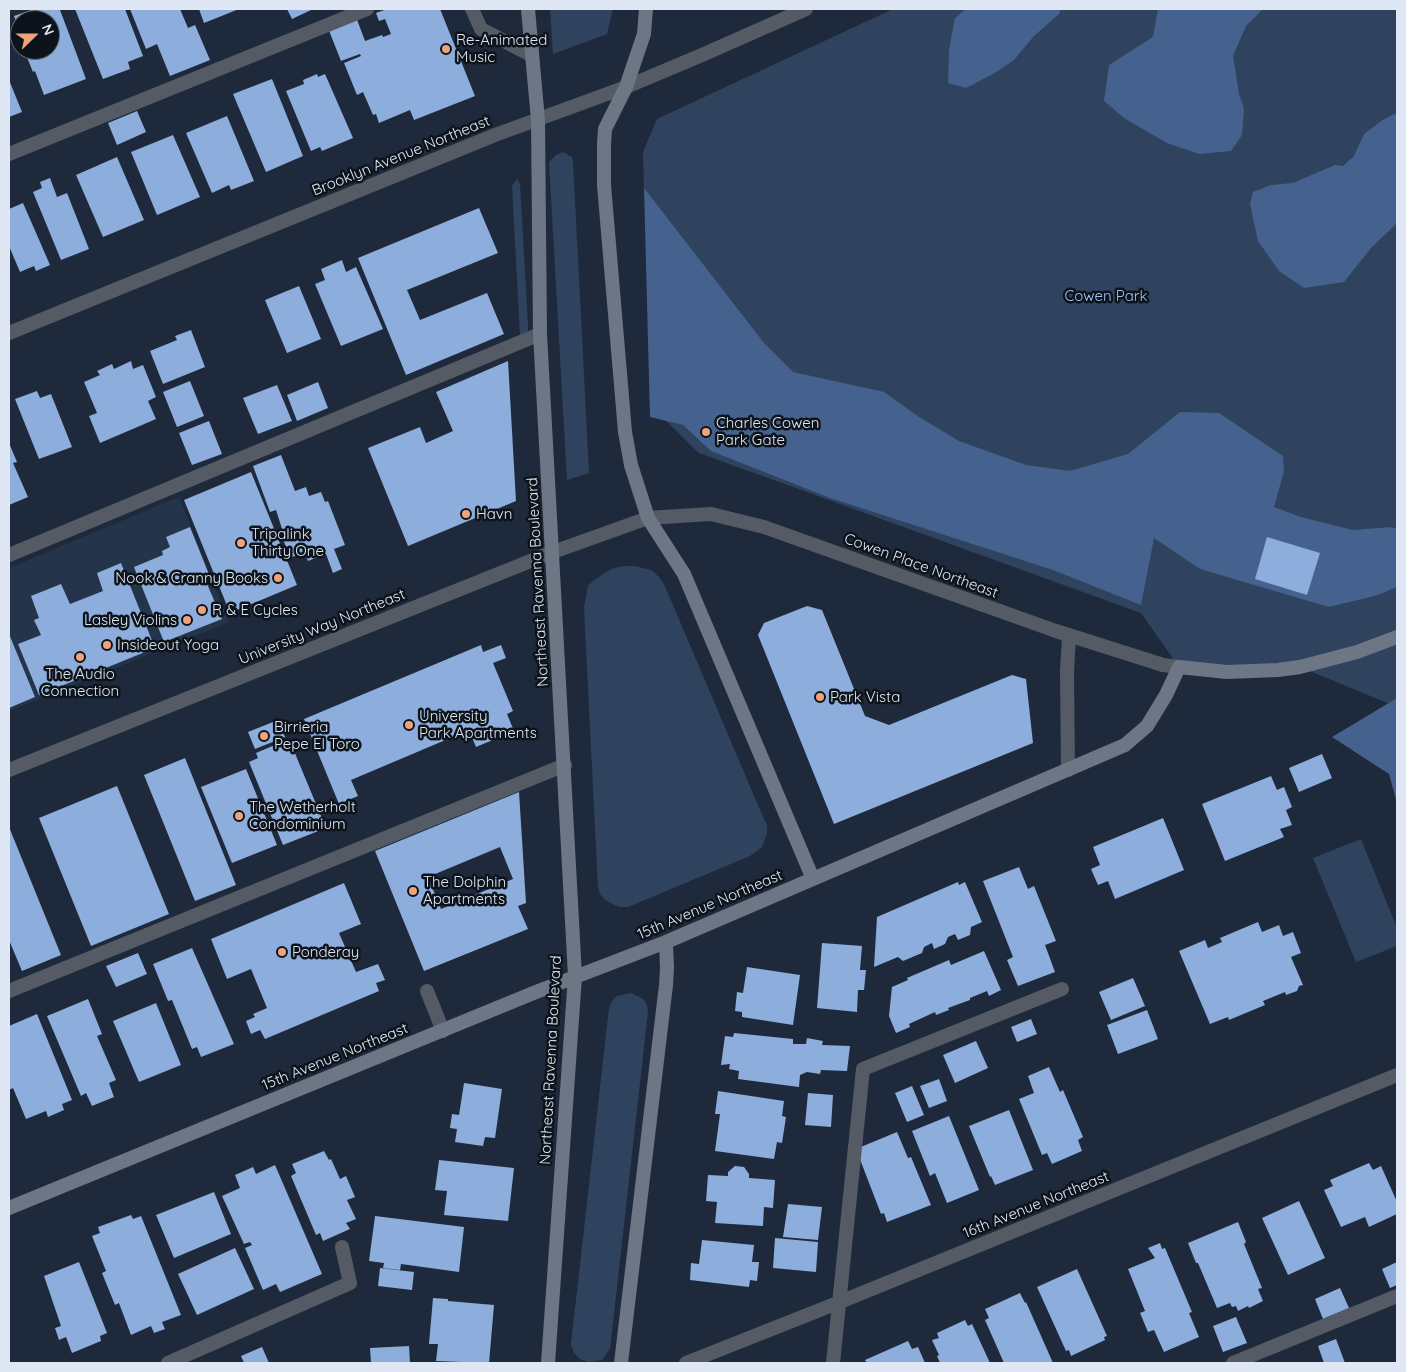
<!DOCTYPE html>
<html>
<head>
<meta charset="utf-8">
<style>
  body { margin:0 }
  #map { position:relative; width:1406px; height:1372px; overflow:hidden; background:#1e2a3c; font-family:Quicksand,sans-serif }
  canvas { display:block }
  .frame { position:absolute; inset:0; border:10px solid #dee7f3; pointer-events:none }
  .north { position:absolute; left:10px; top:10px; width:50px; height:50px; box-sizing:border-box; background:#0d131b; border:1px solid #616871; border-radius:50%; rotate:68deg; font-size:14px; font-weight:700; line-height:20px; text-align:center; color:#dee7f3 }
  .north::after { content:''; display:block; margin:auto; width:18px; height:22px; background:#f0a27a; clip-path:polygon(50% 0,100% 100%,50% 72%,0 100%) }
</style>
</head>
<body>
<div id="map">
<canvas width="1406" height="1372"></canvas>
<div class="frame"></div>
<div class="north">N</div>
</div>
<script>
const context = document.querySelector('canvas').getContext('2d');
context.lineJoin = 'round';
function paint(path, color) {
  context.fillStyle = color;
  context.fill(path, 'evenodd');
}
function toPath(rows) {
  const path = new Path2D();
  for (const r of rows) {
    path.moveTo(r[0], r[1]);
    for (let i = 2; i < r.length; i += 2) path.lineTo(r[i], r[i + 1]);
  }
  return path;
}
function trace(path, color, width, dash) {
  context.strokeStyle = color;
  context.lineWidth = width;
  context.lineCap = dash ? 'butt' : 'round';
  context.setLineDash(dash || []);
  context.stroke(path);
}
function label(font, color, halo, rows, align = 'center') {
  context.font = font + ' Quicksand,sans-serif';
  context.lineWidth = 5;
  context.setLineDash([]);
  context.textBaseline = 'middle';
  context.strokeStyle = halo;
  context.fillStyle = color;
  for (const [text, x, y, turn = 0] of rows) {
    context.save();
    context.translate(x, y);
    context.rotate((+turn || 0) * Math.PI / 180);
    context.textAlign = isNaN(turn) ? turn : align;
    if (halo) context.strokeText(text, 0, 0);
    context.fillText(text, 0, 0);
    context.restore();
  }
}
paint(toPath([
  [179,497,229,622,9,711,9,568]
]), '#24344b');
paint(toPath([
  [550,9,613,9,607,34,553,54],
  [893,9,1397,9,1397,707,1300,667,1179,667,1141,613,699,453,663,418,644,188,643,152,657,119],
  [563,152,572,157,573,162,589,473,567,480,549,162,556,155],
  [517,179,520,184,528,326,528,331,520,335,512,186],
  [623,566,635,566,651,570,659,577,664,584,763,817,767,825,767,833,762,847,750,856,628,907,619,907,605,900,600,894,598,887,584,607,588,586,593,581,611,569],
  [1361,839,1397,928,1397,946,1356,962,1313,858],
  [631,993,643,999,647,1005,648,1012,610,1349,602,1360,588,1362,580,1359,574,1353,571,1344,609,1008,612,1001,617,996]
]), '#2f435f');
paint(toPath([
  [966,9,1061,9,1059,14,1034,36,1014,60,993,74,966,88,948,83,949,50,955,18],
  [1158,9,1263,9,1246,26,1233,56,1239,94,1244,109,1242,135,1231,151,1199,154,1167,143,1124,118,1104,101,1109,65,1153,37],
  [1397,113,1397,223,1371,248,1344,282,1304,288,1279,271,1258,241,1250,204,1253,192,1271,185,1293,183,1335,165,1343,166,1354,156,1364,134,1384,119],
  [644,188,764,343,793,372,884,392,919,417,959,441,1026,465,1070,471,1128,454,1180,412,1219,413,1283,456,1284,471,1274,507,1301,517,1353,530,1391,527,1397,529,1397,587,1378,595,1329,607,1200,569,1154,538,1141,605,1053,570,830,498,711,451,683,425,650,417],
  [1397,698,1397,803,1389,774,1332,737]
]), '#44628d');
paint(toPath([
  [34,9,60,10,86,79,44,95,35,71,33,72,24,50,50,50,50,20,20,20,20,31,14,16],
  [75,9,125,9,143,56,128,62,130,69,103,79],
  [130,9,180,9,188,28,195,25,210,60,170,76,157,44,146,49],
  [199,9,239,9,204,23],
  [287,9,310,9,311,10,292,19],
  [387,9,440,9,475,96,414,120,410,110,379,123,376,114,373,115,363,92,357,95,344,63,361,56,360,54,341,61,328,28,356,17,365,41,382,35,383,37,391,34,385,19,379,21,376,13],
  [317,74,318,77,325,74,353,138,322,151,320,147,311,151,286,91,304,84,303,80],
  [272,79,303,156,266,172,233,94],
  [9,80,22,112,9,117],
  [137,111,146,132,117,145,108,123],
  [227,116,254,181,231,190,229,185,212,193,186,133],
  [173,135,200,197,157,215,131,152],
  [117,157,144,220,103,237,76,175],
  [50,178,57,197,67,193,89,249,61,260,33,192,42,188,40,182],
  [23,203,50,265,36,271,34,266,20,272,9,246,9,209],
  [479,208,498,253,407,290,420,320,487,293,504,334,406,375,358,258],
  [342,260,346,272,356,267,383,329,341,346,315,284,325,280,321,269],
  [299,286,321,339,287,353,265,300],
  [191,330,205,367,163,384,150,351,177,340,175,336],
  [131,361,133,369,143,365,156,397,148,401,156,419,100,443,89,416,97,413,84,382,100,375,97,371,112,364,114,369],
  [508,361,516,501,408,546,368,448,420,427,426,443,453,431,436,392],
  [190,381,204,416,177,427,163,392],
  [318,382,328,408,297,421,287,395],
  [277,385,292,421,258,434,243,398],
  [37,391,40,398,51,394,72,447,39,459,15,399],
  [209,421,222,454,192,465,179,433],
  [9,443,17,462,13,463,28,497,9,505],
  [281,455,295,491,306,487,309,496,321,492,325,502,328,501,345,545,334,549,342,569,333,573,326,554,308,561,304,552,290,558,283,539,296,534,294,528,283,532,276,510,270,512,253,466],
  [251,472,297,585,230,613,184,500],
  [190,527,210,577,205,579,222,619,164,642,134,567,163,555,162,551,170,547,166,537],
  [1267,537,1320,553,1307,595,1255,579],
  [121,563,155,648,39,695,18,644,41,635,34,620,39,618,31,596,61,584,70,604,103,591,97,573],
  [807,606,822,610,865,716,889,725,1012,675,1026,679,1033,743,834,824,758,635,764,623],
  [9,634,35,697,9,708],
  [481,645,483,652,501,645,506,658,493,663,513,711,507,714,514,731,476,747,472,737,465,740,462,733,351,780,358,796,339,804,304,719],
  [278,720,285,737,255,749,248,732],
  [289,739,326,828,283,845,249,762,258,758,256,753],
  [1322,754,1332,778,1299,792,1289,768],
  [185,758,236,885,195,901,144,775],
  [246,769,277,845,232,863,201,787],
  [1271,776,1277,790,1284,787,1292,807,1286,810,1292,825,1280,829,1284,837,1225,861,1202,804],
  [117,786,169,914,91,946,39,818],
  [519,792,526,903,518,906,528,929,424,971,375,851],
  [500,847,513,879,441,909,428,877],
  [1163,818,1184,870,1115,899,1108,881,1098,885,1091,869,1100,865,1093,847],
  [9,827,61,955,22,971,9,940],
  [1019,867,1028,889,1034,886,1056,941,1045,945,1055,972,1018,986,1007,960,1013,957,983,881],
  [958,882,959,885,965,882,982,922,971,927,970,935,958,940,955,934,948,937,945,944,934,949,932,943,924,947,922,953,903,961,898,957,874,967,877,917],
  [344,883,361,924,339,933,356,972,378,964,385,980,376,983,379,991,265,1039,260,1030,251,1034,246,1021,255,1017,253,1014,267,1008,251,969,227,979,211,939],
  [1258,922,1262,932,1279,925,1283,936,1293,932,1301,953,1291,957,1303,985,1299,986,1297,991,1286,995,1285,992,1263,1001,1265,1005,1229,1020,1228,1017,1210,1024,1179,951,1205,940,1208,948,1222,942,1220,938],
  [822,943,862,946,860,970,866,970,864,990,858,990,857,1012,817,1008],
  [192,948,234,1044,201,1057,197,1047,192,1049,172,1000,168,1001,153,964],
  [984,951,1001,990,989,996,987,991,970,998,970,1000,948,1008,949,1010,936,1015,935,1012,909,1024,910,1027,896,1033,889,1016,892,987,908,980,907,978,949,960,951,965],
  [138,953,147,974,116,987,106,966],
  [747,967,800,975,793,1025,742,1017,742,1012,735,1011,737,992,743,993],
  [1133,978,1145,1006,1111,1020,1099,992],
  [88,999,102,1034,97,1036,116,1080,109,1083,114,1097,92,1106,86,1093,81,1096,47,1016],
  [156,1003,181,1065,139,1082,113,1021],
  [1147,1010,1158,1039,1118,1054,1107,1025],
  [37,1014,72,1100,62,1104,64,1110,48,1117,46,1111,26,1119,13,1088,9,1090,9,1026],
  [1031,1019,1037,1034,1017,1042,1011,1027],
  [734,1033,793,1039,793,1044,806,1044,807,1038,823,1041,822,1045,850,1046,847,1071,821,1070,820,1074,807,1072,800,1075,799,1087,738,1079,739,1071,729,1069,730,1064,721,1065,725,1036,733,1037],
  [976,1041,988,1068,955,1083,943,1055],
  [1049,1067,1060,1092,1063,1090,1083,1137,1078,1140,1082,1151,1052,1164,1047,1153,1042,1155,1019,1099,1034,1093,1028,1076],
  [939,1079,947,1101,929,1108,920,1086],
  [464,1083,502,1089,495,1138,485,1137,483,1146,455,1142,457,1129,450,1128,452,1114,459,1115],
  [912,1086,924,1115,907,1122,895,1093],
  [718,1091,784,1101,782,1116,786,1117,782,1143,777,1142,774,1159,715,1151,720,1114,715,1114],
  [808,1093,833,1095,831,1127,805,1125],
  [1009,1110,1033,1170,995,1185,991,1176,990,1177,969,1126],
  [949,1116,979,1190,947,1203,935,1173,930,1176,912,1131],
  [897,1132,908,1158,911,1157,931,1205,887,1222,884,1213,881,1214,856,1149],
  [324,1151,329,1160,331,1159,340,1179,346,1176,355,1197,347,1200,356,1219,346,1223,350,1229,323,1241,320,1233,316,1235,291,1176,296,1173,292,1164],
  [439,1160,514,1168,508,1221,444,1215,447,1191,435,1190],
  [1369,1163,1373,1170,1381,1166,1397,1202,1397,1214,1369,1227,1365,1217,1341,1227,1324,1190,1333,1186,1330,1180],
  [275,1165,322,1274,280,1292,276,1284,263,1290,245,1248,252,1245,250,1242,244,1244,222,1196,240,1188,235,1175,253,1167,256,1174],
  [735,1166,744,1167,749,1174,749,1178,775,1180,773,1208,764,1207,763,1226,715,1223,717,1202,706,1201,708,1175,728,1176,728,1172],
  [214,1192,231,1234,174,1258,156,1215],
  [1299,1201,1325,1258,1288,1275,1262,1218],
  [788,1204,822,1207,818,1240,783,1237],
  [131,1215,133,1219,141,1216,181,1315,162,1322,165,1329,154,1333,151,1326,131,1335,119,1303,115,1305,102,1273,106,1271,92,1236,100,1233,98,1227],
  [375,1216,464,1227,459,1272,401,1264,400,1270,383,1268,384,1263,369,1261],
  [1238,1222,1246,1242,1244,1244,1262,1288,1258,1289,1263,1301,1249,1308,1248,1306,1238,1311,1236,1306,1232,1307,1230,1303,1217,1308,1198,1263,1196,1263,1188,1243],
  [775,1238,818,1242,816,1272,773,1268],
  [702,1240,754,1245,752,1262,759,1262,757,1281,750,1280,749,1287,690,1280,691,1263,699,1264],
  [1160,1243,1162,1249,1165,1248,1192,1312,1189,1313,1199,1337,1164,1352,1154,1330,1148,1332,1140,1313,1145,1311,1128,1269,1155,1258,1148,1248],
  [235,1248,254,1289,197,1315,178,1274],
  [79,1262,107,1333,100,1336,101,1341,72,1353,66,1337,59,1340,55,1328,61,1326,44,1276],
  [1397,1262,1397,1285,1390,1288,1382,1269],
  [380,1268,414,1272,412,1290,378,1286],
  [1077,1269,1107,1336,1104,1337,1105,1340,1071,1356,1069,1350,1066,1351,1037,1287],
  [1340,1288,1349,1308,1323,1319,1315,1299],
  [1020,1293,1025,1303,1026,1302,1053,1363,1004,1363,985,1320,989,1318,985,1309],
  [433,1298,448,1299,448,1301,494,1305,489,1363,436,1361,438,1344,429,1344],
  [1236,1317,1247,1343,1223,1352,1213,1326],
  [965,1320,968,1326,972,1324,990,1363,940,1363,937,1356,939,1355,932,1340,939,1338,937,1333],
  [1336,1339,1345,1363,1324,1363,1318,1346],
  [908,1341,912,1349,918,1347,925,1363,867,1363,865,1360],
  [409,1346,410,1363,371,1363,370,1348],
  [262,1347,269,1363,244,1363,241,1356]
]), '#8daddd');
trace(toPath([
  [9,154,367,9],
  [9,555,540,334],
  [9,991,565,765],
  [427,991,443,1031],
  [168,1363,350,1283,342,1247],
  [833,1363,863,1069,1062,989],
  [1233,1363,1397,1296]
]), '#555b64', 14);
trace(toPath([
  [472,9,481,29,531,55],
  [626,87,702,55,806,9],
  [686,1363,840,1302,1397,1075]
]), '#555b64', 14);
trace(toPath([
  [9,333,495,135,626,87],
  [9,770,553,552,648,518,711,514,764,527,1056,631,1163,665,1179,667],
  [1068,770,1067,672,1069,636]
]), '#555b64', 14);
trace(toPath([
  [528,9,538,120,540,334,575,976,548,1363],
  [646,9,644,34,626,87,605,129,604,144,604,185,625,432,631,465,648,518,684,574,813,879],
  [9,1208,536,992,666,942,1125,745,1147,726,1166,695,1179,667,1227,672,1278,670,1300,667,1357,652,1397,637],
  [621,1363,666,985,667,968,666,942]
]), '#6c7685', 14);
for (const [x, y, r, color] of [
  [446,49,5,"#f0a27a"],
  [706,432,5,"#f0a27a"],
  [466,514,5,"#f0a27a"],
  [241,543,5,"#f0a27a"],
  [278,578,5,"#f0a27a"],
  [202,610,5,"#f0a27a"],
  [187,620,5,"#f0a27a"],
  [107,645,5,"#f0a27a"],
  [80,657,5,"#f0a27a"],
  [820,697,5,"#f0a27a"],
  [409,725,5,"#f0a27a"],
  [264,736,5,"#f0a27a"],
  [239,816,5,"#f0a27a"],
  [413,891,5,"#f0a27a"],
  [282,952,5,"#f0a27a"]
]) {
  const dot = new Path2D();
  dot.arc(x, y, r, 0, 2 * Math.PI);
  context.fillStyle = color;
  context.fill(dot);
  trace(dot, '#0d131b', 2);
}
label('15px', '#dee7f3', '#0d131b', [
  ["Re-Animated",456,40],
  ["Music",456,57],
  ["Charles Cowen",716,423],
  ["Park Gate",716,440],
  ["Havn",476,514],
  ["Tripalink",251,534],
  ["Thirty One",251,551],
  ["Nook & Cranny Books",268,578,"right"],
  ["R & E Cycles",212,610],
  ["Lasley Violins",177,620,"right"],
  ["Insideout Yoga",117,645],
  ["The Audio",80,674,"center"],
  ["Connection",80,691,"center"],
  ["Park Vista",830,697],
  ["University",419,716],
  ["Park Apartments",419,733],
  ["Birrieria",274,727],
  ["Pepe El Toro",274,744],
  ["The Wetherholt",249,807],
  ["Condominium",249,824],
  ["The Dolphin",423,882],
  ["Apartments",423,899],
  ["Ponderay",292,952]
], 'left');
label('15px', '#dee7f3', '#0d131b', [
  ["Brooklyn Avenue Northeast",401,156,-22],
  ["Cowen Place Northeast",921,566,20],
  ["Northeast Ravenna Boulevard",538,582,-93],
  ["University Way Northeast",322,627,-22],
  ["15th Avenue Northeast",710,905,-23],
  ["15th Avenue Northeast",335,1057,-22],
  ["Northeast Ravenna Boulevard",551,1060,-87],
  ["16th Avenue Northeast",1036,1205,-22]
]);
label('15px', '#a0c4fa', '#0d131b', [
  ["Cowen Park",1106,296]
]);
</script>
</body>
</html>
